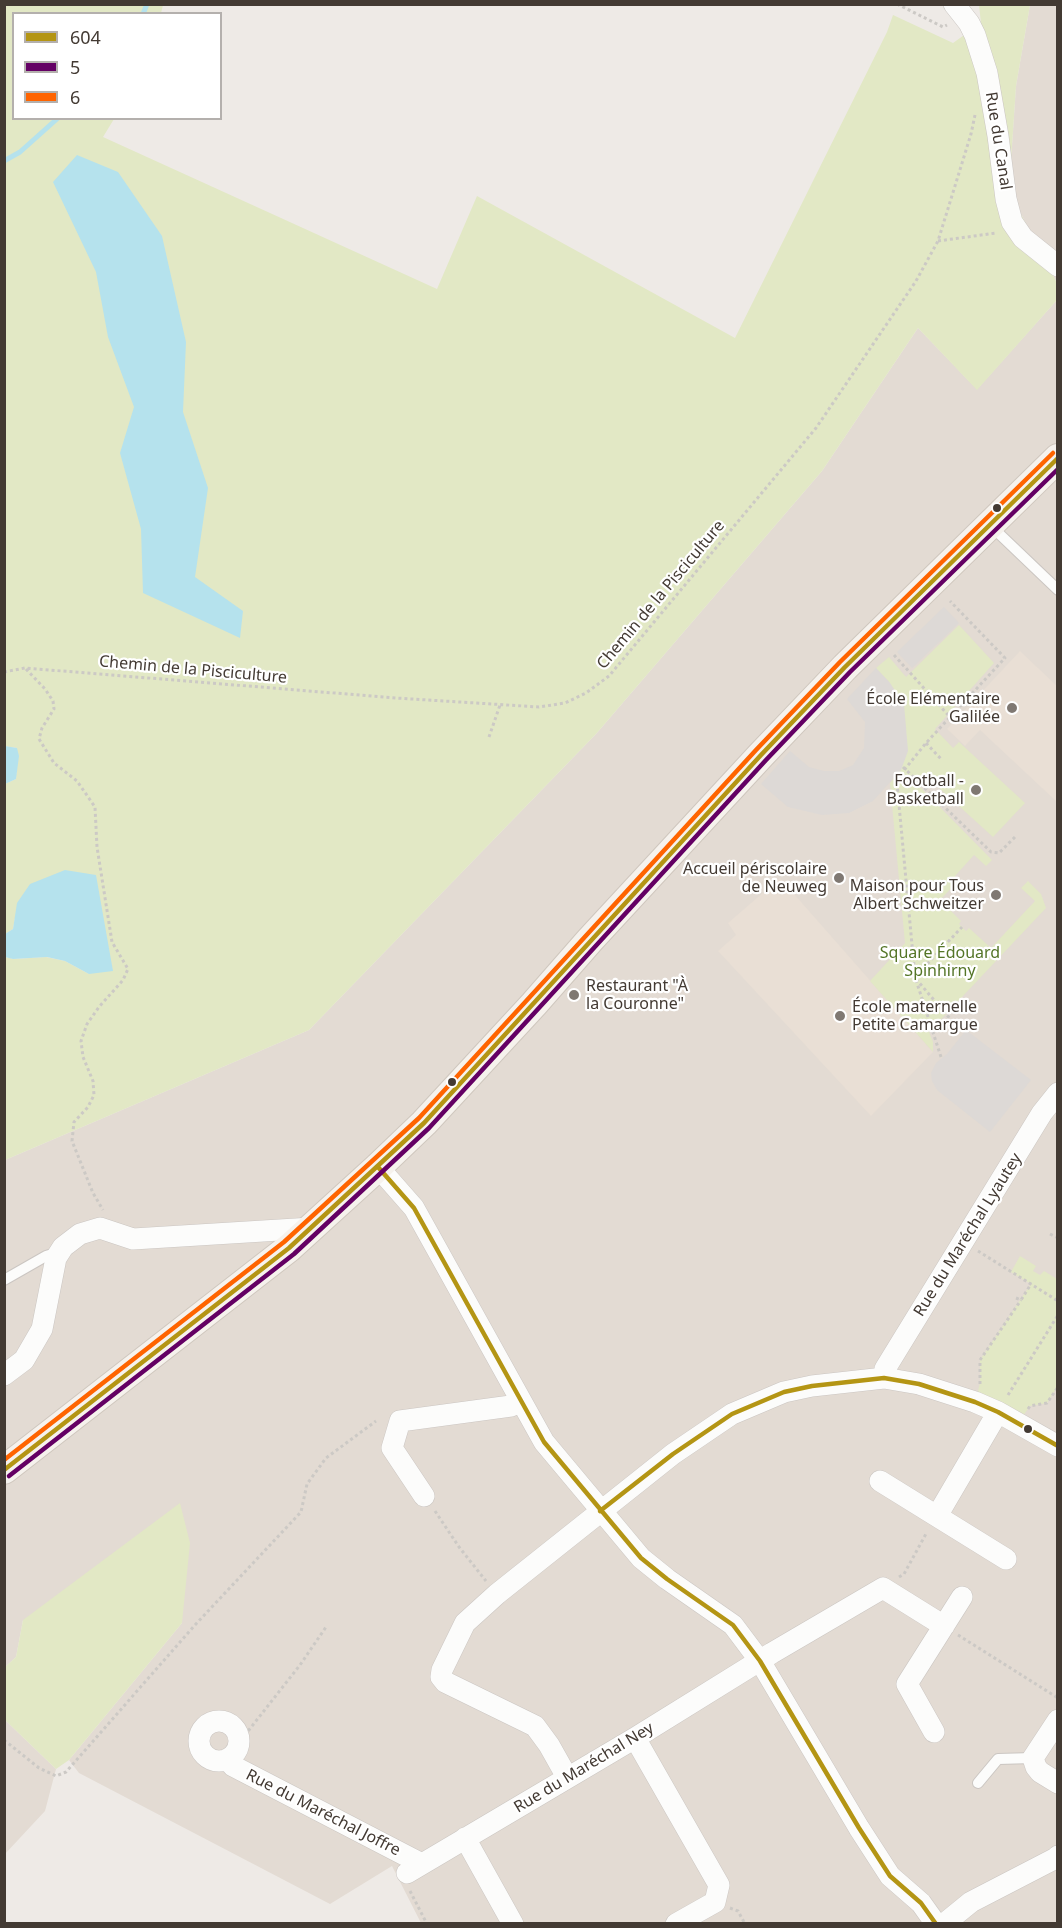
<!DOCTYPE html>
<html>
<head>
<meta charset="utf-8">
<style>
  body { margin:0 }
  #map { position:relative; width:1062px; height:1928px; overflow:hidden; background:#eeeae6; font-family:"Noto Sans",sans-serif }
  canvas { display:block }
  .frame { position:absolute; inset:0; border:6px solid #433a33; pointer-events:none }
  .legend { position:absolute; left:12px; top:12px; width:210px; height:108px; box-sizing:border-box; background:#fff; border:2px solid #b4b0ad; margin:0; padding:8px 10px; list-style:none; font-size:18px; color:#433a33 }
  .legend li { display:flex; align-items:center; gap:12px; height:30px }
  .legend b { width:30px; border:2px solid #b4b0ad }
</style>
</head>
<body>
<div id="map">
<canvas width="1062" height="1928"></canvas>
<div class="frame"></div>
<ul class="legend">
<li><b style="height:8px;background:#b49514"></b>604</li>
<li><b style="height:8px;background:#640064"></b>5</li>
<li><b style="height:8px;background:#ff6400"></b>6</li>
</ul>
</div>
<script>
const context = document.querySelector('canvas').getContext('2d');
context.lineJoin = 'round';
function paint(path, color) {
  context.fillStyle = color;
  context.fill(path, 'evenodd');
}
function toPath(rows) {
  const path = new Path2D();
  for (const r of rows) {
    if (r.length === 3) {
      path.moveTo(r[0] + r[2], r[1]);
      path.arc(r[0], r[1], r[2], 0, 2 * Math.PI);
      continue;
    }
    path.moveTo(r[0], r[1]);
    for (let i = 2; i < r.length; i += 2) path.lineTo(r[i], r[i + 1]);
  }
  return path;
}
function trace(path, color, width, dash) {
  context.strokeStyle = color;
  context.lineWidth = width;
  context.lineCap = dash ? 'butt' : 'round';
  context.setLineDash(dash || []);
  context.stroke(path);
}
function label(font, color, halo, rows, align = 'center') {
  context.font = font + ' "Noto Sans",sans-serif';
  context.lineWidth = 4.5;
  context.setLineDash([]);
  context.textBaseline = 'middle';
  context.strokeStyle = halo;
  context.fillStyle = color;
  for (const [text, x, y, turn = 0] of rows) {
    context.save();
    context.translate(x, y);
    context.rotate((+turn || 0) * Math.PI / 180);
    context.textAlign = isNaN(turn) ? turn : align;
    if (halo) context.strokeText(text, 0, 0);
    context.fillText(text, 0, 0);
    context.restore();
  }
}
paint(toPath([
  [1030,5,1057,5,1057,283,1009,191,1016,86],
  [1057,300,1057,1923,421,1923,392,1866,330,1904,79,1773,69,1760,182,1623,23,1620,16,1657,5,1667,5,1160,309,1030,596,734,822,471,918,328,977,389],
  [5,1720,56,1769,45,1811,5,1854]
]), '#e3dbd3');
paint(toPath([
  [1020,651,1057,686,1057,802,980,730,965,746,947,729],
  [780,878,933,1052,871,1116,718,951,736,935,728,923]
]), '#e9dfd5');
paint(toPath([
  [5,5,163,5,161,13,14,14,14,118,114,119,103,137,437,289,477,196,735,338,887,32,893,15,953,43,981,23,979,5,1030,5,1016,86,1009,191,1057,283,1057,300,977,390,918,328,822,471,596,734,309,1030,5,1160,5,957,14,959,46,957,65,961,89,974,15,918,13,929,5,934,5,784,16,779,17,748,4,746],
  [959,625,994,663,935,729,953,748,959,742,1025,803,993,837,927,777,918,785,992,860,986,866,974,855,955,876,959,880,940,900,961,921,959,924,966,931,969,928,991,948,1035,901,1021,888,1028,881,1041,894,1046,908,929,1032,933,1042,933,1052,870,981,905,943,890,783,901,770,890,683,876,668,889,657,906,677],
  [1020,1256,1036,1266,1033,1271,1040,1275,1044,1271,1057,1279,1057,1387,1047,1403,1030,1406,1018,1423,975,1402,980,1383,980,1360,1031,1284,1011,1272],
  [180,1503,190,1543,182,1623,69,1760,56,1769,5,1720,5,1667,16,1657,23,1620]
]), '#e2e8c5');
paint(toPath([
  [944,607,959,623,912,668,897,652],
  [876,668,890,683,904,704,908,751,901,770,873,801,849,813,822,815,788,807,761,784,790,751,809,767,824,771,839,771,853,765,864,748,865,722,847,699],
  [966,1030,1031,1080,990,1132,937,1090,932,1081,931,1073,936,1063,947,1054]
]), '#ddd9d6');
paint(toPath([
  [77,155,118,172,162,236,186,342,183,412,208,488,195,577,243,611,240,638,143,593,141,529,120,453,134,407,108,337,96,272,53,182],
  [5,746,17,748,19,756,16,779,5,784],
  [65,870,96,875,113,971,89,974,65,961,47,957,13,959,5,957,5,934,13,929,17,903,30,884]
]), '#b5e2ed');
trace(toPath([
  [143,14,147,4],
  [4,161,20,152,58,118]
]), '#b5e2ed', 5);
const service = toPath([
  [991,526,1058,590],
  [4,1280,46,1256,59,1252],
  [978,1783,998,1759,1033,1758]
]);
const minor = toPath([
  [954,4,969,23,975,35,987,73,998,136,1006,199,1012,222,1023,238,1058,266],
  [378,1167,414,1208,544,1442,641,1558,667,1579,733,1625,760,1661,859,1828,890,1876,921,1903,936,1924],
  [4,1375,24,1360,42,1329,56,1258,63,1247,80,1234,100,1228,133,1239,312,1228],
  [884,1378,885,1369,1042,1113,1058,1093],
  [880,1481,1006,1559],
  [424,1496,392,1448,400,1421,511,1406,521,1402],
  [937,1516,998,1412],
  [1058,1720,1033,1758,1036,1767,1040,1772,1058,1783],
  [219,1741,20],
  [934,1732,907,1684,962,1597],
  [635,1738,719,1885,715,1902,676,1924],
  [227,1759,233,1766,422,1864],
  [567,1777,549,1745,535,1726,445,1682,441,1677,442,1670,465,1623,497,1594,673,1454,732,1414,784,1392,812,1386,884,1378,919,1384,975,1402,998,1412,1058,1446],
  [465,1838,513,1924],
  [407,1873,635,1738,772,1653,883,1588,944,1626],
  [944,1924,971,1902,1056,1858,1058,1856]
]);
const secondary = toPath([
  [4,1470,289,1248,378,1167,424,1123,534,1004,590,940,761,755,845,667,1058,458]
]);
trace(service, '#cbc6c2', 12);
trace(minor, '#cbc6c2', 22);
trace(secondary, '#cfc7be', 30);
trace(toPath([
  [897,4,943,27,947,25],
  [938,241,996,233],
  [894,655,950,717],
  [26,669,45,689,53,701,54,709,42,728,39,739,54,763,77,781,95,807,97,847,112,942,128,969,123,980,99,1007,87,1024,81,1041,83,1057,93,1081,94,1095,88,1107,74,1122,72,1141,93,1193,103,1210],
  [4,672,25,668,396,698,539,707,565,703,586,693,609,676,816,428,916,281,938,241,971,134,975,115],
  [489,737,500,705],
  [926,743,942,760],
  [903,767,991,852,999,853,1017,835],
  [915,977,962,927],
  [916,979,952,1021],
  [941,1057,915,977,897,783,905,769,926,743,1005,658,950,601],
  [1050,1234,1058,1238],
  [978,1251,1058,1301],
  [1016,1298,1021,1300,1031,1284],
  [980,1384,980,1360,1021,1300],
  [1008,1395,1058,1315],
  [1028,1409,1030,1406,1047,1403,1058,1387],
  [435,1511,459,1547,486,1581],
  [899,1577,904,1574,927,1532],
  [958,1635,1058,1698],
  [239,1738,245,1735,300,1665,326,1627],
  [4,1740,39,1768,56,1776,66,1772,195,1625,301,1512,307,1484,326,1458,376,1421],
  [410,1891,427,1924],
  [730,1908,738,1911,745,1924]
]), '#ccc9c5', 3, [3, 3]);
trace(service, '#fcfcfb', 10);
trace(minor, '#fcfcfb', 21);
trace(secondary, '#f6f2ed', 28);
trace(toPath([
  [378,1167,414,1208,544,1442,641,1558,667,1579,733,1625,760,1661,859,1828,890,1876,921,1903,936,1924],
  [4,1470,289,1248,424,1123,761,755,845,667,1058,458],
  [600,1511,673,1454,732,1414,784,1392,812,1386,884,1378,919,1384,975,1402,998,1412,1058,1446]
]), '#b49514', 4.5);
trace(toPath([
  [9,1476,294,1254,429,1128,766,760,850,672,1058,469]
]), '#640064', 4.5);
trace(toPath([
  [4,1460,284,1242,419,1118,756,750,840,662,1053,453]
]), '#ff6400', 4.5);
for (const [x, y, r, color] of [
  [997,508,5,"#433a33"],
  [1012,708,6,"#7f7872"],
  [976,790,6,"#7f7872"],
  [839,878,6,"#7f7872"],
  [996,895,6,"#7f7872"],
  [574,995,6,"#7f7872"],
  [840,1016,6,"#7f7872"],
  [452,1082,5,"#433a33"],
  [1028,1429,5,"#433a33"]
]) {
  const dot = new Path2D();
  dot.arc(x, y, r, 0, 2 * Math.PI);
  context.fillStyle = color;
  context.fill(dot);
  trace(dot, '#fff', 2);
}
label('16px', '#433a33', '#fff', [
  ["Rue du Canal",998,141,81],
  ["Chemin de la Pisciculture",661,595,-50],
  ["Chemin de la Pisciculture",193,670,5],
  ["Rue du Maréchal Lyautey",968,1235,-58],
  ["Rue du Maréchal Ney",584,1768,-31],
  ["Rue du Maréchal Joffre",323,1813,27]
]);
label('16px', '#433a33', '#fff', [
  ["École Elémentaire",1000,699],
  ["Galilée",1000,717],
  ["Football -",964,781],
  ["Basketball",964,799],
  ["Accueil périscolaire",827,869],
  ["de Neuweg",827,887],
  ["Maison pour Tous",984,886],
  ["Albert Schweitzer",984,904],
  ["Restaurant \"À",586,986,"left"],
  ["la Couronne\"",586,1004,"left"],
  ["École maternelle",852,1007,"left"],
  ["Petite Camargue",852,1025,"left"]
], 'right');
label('16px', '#547527', '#fff', [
  ["Square Édouard",940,953],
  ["Spinhirny",940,971]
]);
</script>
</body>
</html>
